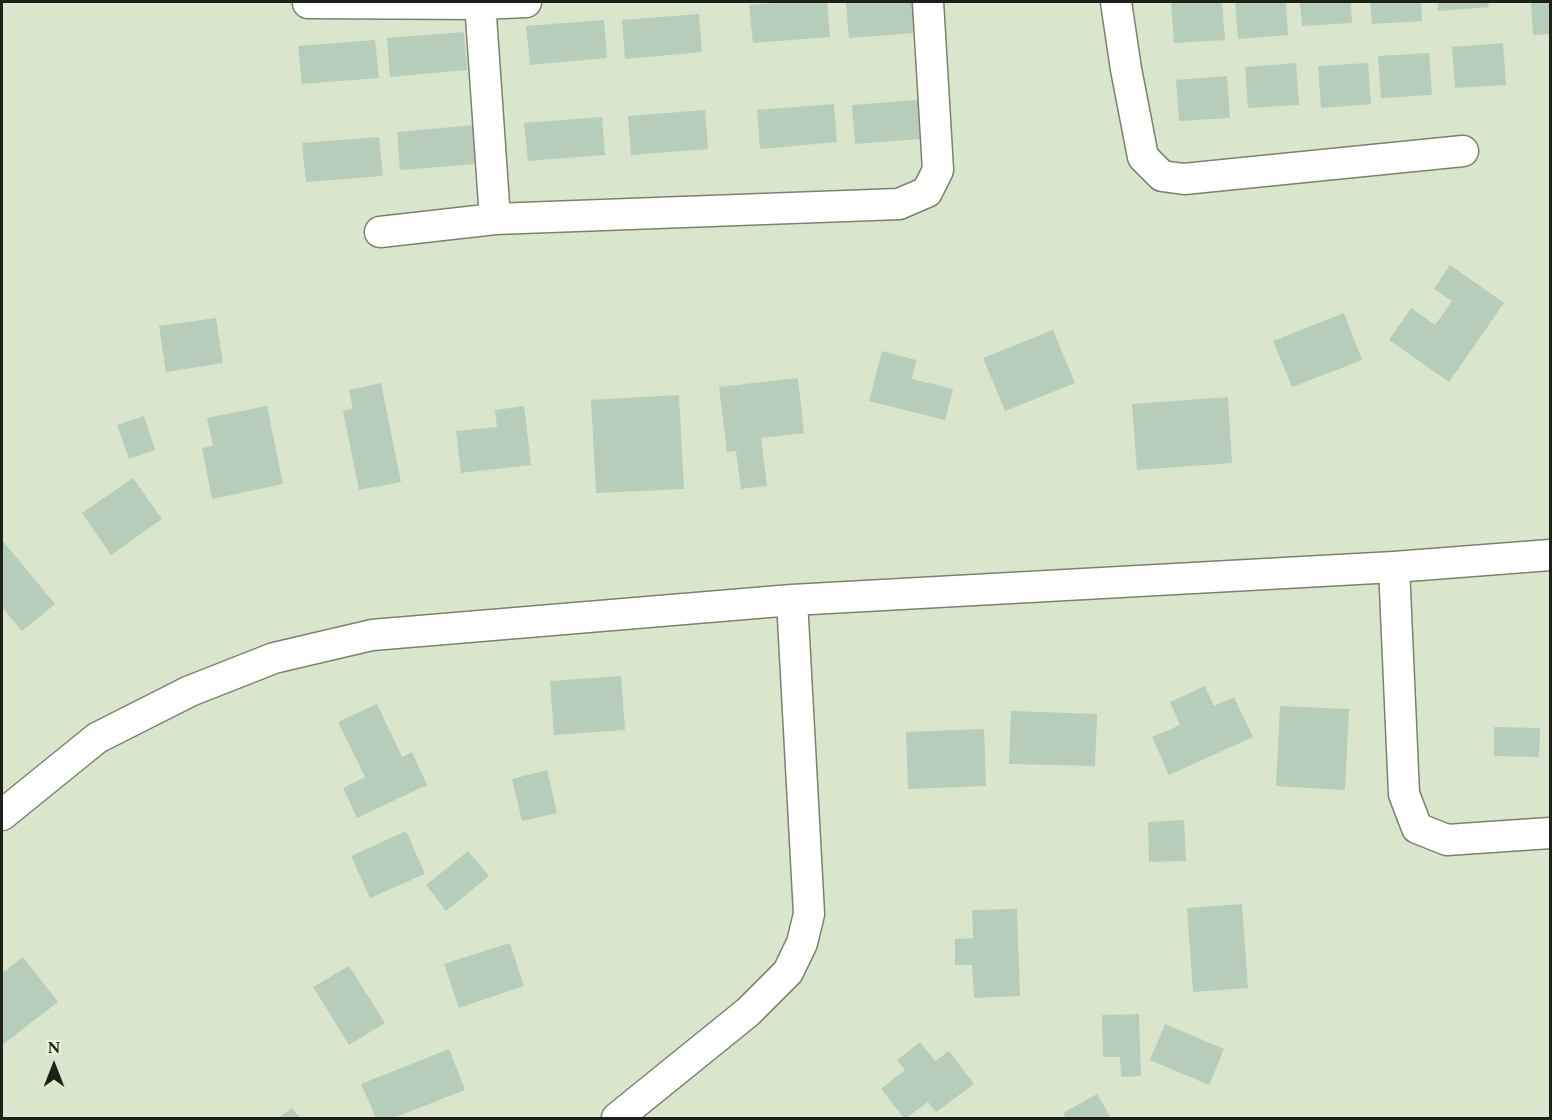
<!DOCTYPE html>
<html>
<head>
<meta charset="utf-8">
<style>
  body { margin:0 }
  #map { position:relative; width:1552px; height:1120px; overflow:hidden; background:#dae6cc; font-family:Spectral,serif }
  canvas { display:block }
  .frame { position:absolute; inset:0; border:3px solid #1d2118; pointer-events:none }
  .north { position:absolute; left:24px; top:1036px; width:60px; height:60px; -webkit-text-stroke:4px #e7f3d9; paint-order:stroke; rotate:0deg; font-size:16px; font-weight:700; line-height:24px; text-align:center; color:#1d2118 }
  .north::after { content:''; display:block; margin:auto; width:21px; height:27px; background:#1d2118; clip-path:polygon(50% 0,100% 100%,50% 72%,0 100%) }
</style>
</head>
<body>
<div id="map">
<canvas width="1552" height="1120"></canvas>
<div class="frame"></div>
<div class="north">N</div>
</div>
<script>
const context = document.querySelector('canvas').getContext('2d');
context.lineJoin = 'round';
function paint(path, color) {
  context.fillStyle = color;
  context.fill(path, 'evenodd');
}
function toPath(rows) {
  const path = new Path2D();
  for (const r of rows) {
    path.moveTo(r[0], r[1]);
    for (let i = 2; i < r.length; i += 2) path.lineTo(r[i], r[i + 1]);
  }
  return path;
}
function trace(path, color, width, dash) {
  context.strokeStyle = color;
  context.lineWidth = width;
  context.lineCap = dash ? 'butt' : 'round';
  context.setLineDash(dash || []);
  context.stroke(path);
}
paint(toPath([
  [787,2,827,2,830,37,753,43,749,5],
  [846,2,924,2,927,32,849,38],
  [1171,2,1222,2,1225,40,1174,43],
  [1235,2,1286,2,1288,35,1238,39],
  [1300,2,1351,2,1352,23,1302,26],
  [1370,2,1421,2,1422,21,1372,24],
  [1438,2,1488,2,1489,7,1438,11],
  [1531,2,1550,2,1550,34,1533,35],
  [699,14,702,52,625,59,622,20],
  [604,20,607,58,530,65,526,26],
  [464,32,467,70,390,77,387,38],
  [375,40,379,78,302,84,298,46],
  [1503,43,1506,85,1455,88,1452,47],
  [1429,53,1432,95,1381,98,1378,56],
  [1296,63,1299,105,1248,108,1245,67],
  [1368,63,1371,104,1321,108,1318,66],
  [1227,76,1230,118,1179,121,1176,80],
  [929,99,932,138,855,144,852,105],
  [834,104,837,142,760,149,757,110],
  [705,110,708,149,631,155,628,116],
  [602,117,605,155,528,161,524,123],
  [474,125,477,164,400,170,397,132],
  [379,137,383,176,306,182,302,143],
  [1450,265,1504,303,1449,382,1389,340,1411,308,1435,325,1452,301,1434,289],
  [1344,313,1362,360,1292,387,1273,341],
  [216,318,223,363,166,372,159,326],
  [1053,330,1075,383,1005,411,983,358],
  [882,351,916,360,912,379,953,389,945,420,869,401],
  [798,378,804,433,761,438,767,486,741,489,736,451,727,452,719,387],
  [381,383,401,482,359,490,343,411,353,409,349,390],
  [679,395,684,489,596,493,591,400],
  [1228,397,1232,463,1137,470,1132,404],
  [267,406,283,484,212,499,202,448,213,446,207,418],
  [524,406,531,465,461,473,456,431,497,427,495,410],
  [144,416,155,450,129,459,117,425],
  [133,478,162,519,111,555,82,513],
  [2,540,55,604,22,631,2,607],
  [621,676,625,730,554,735,550,681],
  [1205,686,1214,706,1234,697,1253,737,1169,775,1152,737,1180,725,1170,702],
  [377,704,402,757,412,752,427,785,357,818,343,788,365,777,338,722],
  [1280,706,1349,709,1345,790,1276,786],
  [1011,711,1097,714,1095,766,1009,764],
  [1494,727,1540,728,1539,757,1494,756],
  [984,729,986,786,908,789,906,732],
  [547,770,557,813,522,821,512,779],
  [1184,820,1186,861,1149,862,1148,822],
  [406,831,425,874,370,898,351,856],
  [468,851,489,876,446,911,426,885],
  [1242,904,1248,988,1193,992,1187,908],
  [1017,909,1020,996,974,998,972,965,955,965,955,939,973,938,972,910],
  [510,943,524,986,459,1008,444,964],
  [23,957,58,1002,2,1045,2,973],
  [349,966,385,1023,349,1045,313,987],
  [1139,1014,1141,1076,1121,1077,1120,1057,1103,1057,1102,1015],
  [1165,1024,1224,1049,1209,1085,1150,1060],
  [920,1042,935,1061,949,1051,974,1084,936,1112,928,1102,906,1118,904,1118,881,1089,905,1070,897,1060],
  [449,1049,465,1090,393,1118,376,1118,361,1084],
  [1097,1094,1110,1116,1105,1118,1066,1118,1063,1113],
  [292,1108,300,1118,278,1118]
]), '#b6cdba');
const minor = toPath([
  [480,2,495,219],
  [1116,2,1126,69,1143,157,1162,176,1184,179,1463,151],
  [308,3,480,4,526,2],
  [380,232,495,219,899,204,927,192,938,170,928,2],
  [1394,567,1404,794,1417,828,1447,840,1550,833],
  [2,815,97,738,190,691,274,658,372,635,792,600,1394,567,1550,555],
  [617,1118,748,1012,788,972,802,943,809,914,792,600]
]);
trace(minor, '#79836c', 33);
trace(minor, '#fff', 30);
</script>
</body>
</html>
